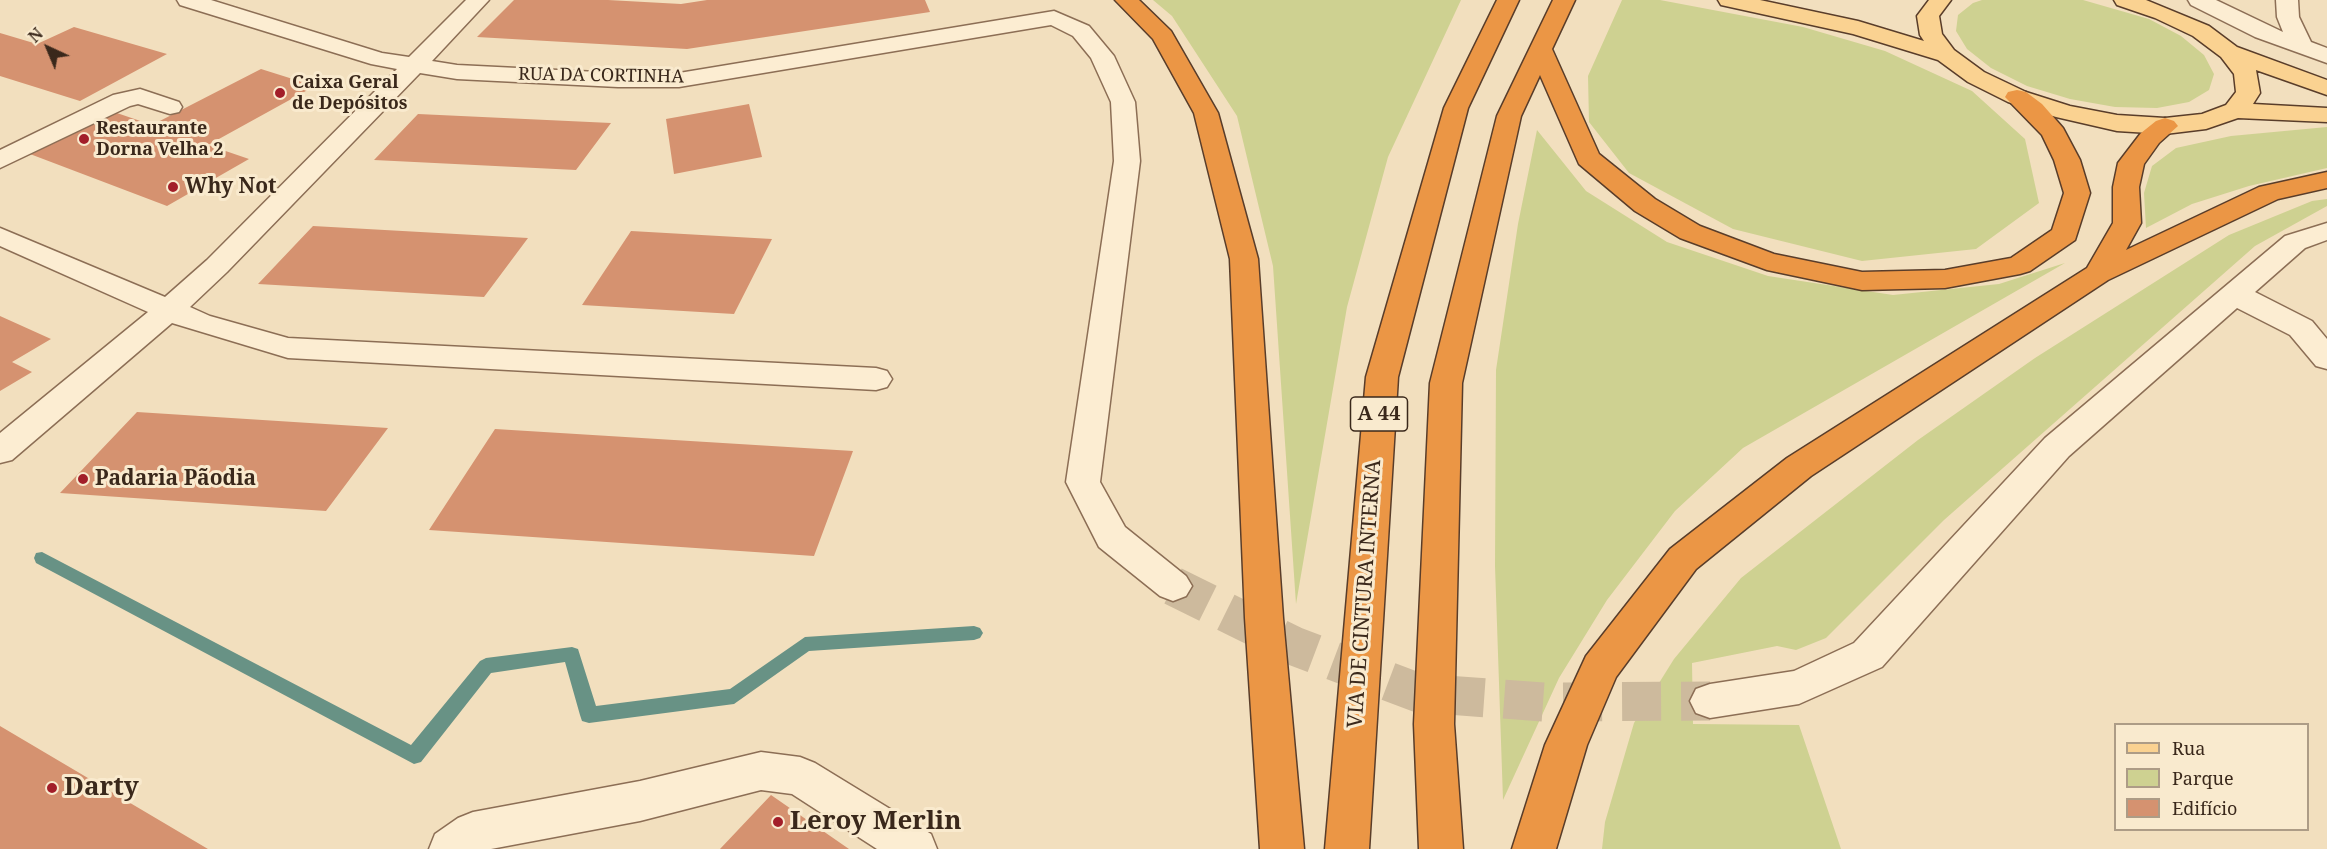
<!DOCTYPE html>
<html>
<head>
<meta charset="utf-8">
<style>
  body { margin:0 }
  #map { position:relative; width:2327px; height:849px; overflow:hidden; background:#f2dfbe; font-family:"Noto Serif",serif }
  canvas { display:block }
  .legend { position:absolute; left:2114px; top:723px; width:195px; height:108px; box-sizing:border-box; background:#f9eace; border:2px solid #ad9c86; margin:0; padding:8px 10px; list-style:none; font-size:18px; color:#3a281b }
  .legend li { display:flex; align-items:center; gap:12px; height:30px }
  .legend b { width:30px; border:2px solid #ad9c86 }
  .north { position:absolute; left:18px; top:18px; width:60px; height:60px; -webkit-text-stroke:4px #f9eace; paint-order:stroke; rotate:316deg; font-size:16px; font-weight:700; line-height:24px; text-align:center; color:#3a281b }
  .north::after { content:''; display:block; margin:auto; width:21px; height:27px; background:#3a281b; clip-path:polygon(50% 0,100% 100%,50% 72%,0 100%) }
</style>
</head>
<body>
<div id="map">
<canvas width="2327" height="849"></canvas>
<ul class="legend">
<li><b style="height:8px;background:#fad291"></b>Rua</li>
<li><b style="height:16px;background:#ced191"></b>Parque</li>
<li><b style="height:16px;background:#d59270"></b>Edifício</li>
</ul>
<div class="north">N</div>
</div>
<script>
const context = document.querySelector('canvas').getContext('2d');
context.lineJoin = 'round';
function paint(path, color) {
  context.fillStyle = color;
  context.fill(path, 'evenodd');
}
function toPath(rows) {
  const path = new Path2D();
  for (const r of rows) {
    path.moveTo(r[0], r[1]);
    for (let i = 2; i < r.length; i += 2) path.lineTo(r[i], r[i + 1]);
  }
  return path;
}
function trace(path, color, width, dash) {
  context.strokeStyle = color;
  context.lineWidth = width;
  context.lineCap = dash ? 'butt' : 'round';
  context.setLineDash(dash || []);
  context.stroke(path);
}
function label(font, color, halo, rows, align = 'center') {
  context.font = font + ' "Noto Serif",serif';
  context.lineWidth = 6;
  context.setLineDash([]);
  context.textBaseline = 'middle';
  context.strokeStyle = halo;
  context.fillStyle = color;
  for (const [text, x, y, turn = 0] of rows) {
    context.save();
    context.translate(x, y);
    context.rotate((+turn || 0) * Math.PI / 180);
    context.textAlign = isNaN(turn) ? turn : align;
    if (halo) context.strokeText(text, 0, 0);
    context.fillText(text, 0, 0);
    context.restore();
  }
}
paint(toPath([
  [1153,0,1461,0,1388,157,1347,307,1296,604,1273,266,1237,116,1172,16],
  [1622,0,1660,0,1803,27,1885,51,1972,91,2025,139,2039,203,1976,249,1862,261,1733,229,1629,173,1589,122,1588,76],
  [1982,0,2083,0,2149,19,2181,36,2204,55,2214,74,2209,90,2189,102,2157,108,2115,107,2070,99,2027,86,1991,68,1967,49,1956,31,1958,15,1973,3],
  [2327,127,2327,168,2249,186,2192,204,2146,228,2144,193,2152,166,2176,148,2231,136],
  [1537,130,1586,191,1667,242,1768,276,1893,295,1999,284,2065,263,1743,448,1675,511,1607,600,1559,678,1503,800,1495,566,1496,370,1518,224],
  [2327,199,2327,206,2255,246,1944,520,1826,638,1796,650,1777,646,1692,663,1693,724,1799,725,1841,849,1602,849,1605,822,1634,723,1674,659,1741,578,1918,440,2035,358,2229,235,2312,201]
]), '#ced191');
paint(toPath([
  [42,552,411,745,480,661,486,658,572,647,578,649,596,706,730,689,805,637,974,626,980,628,983,633,980,638,974,640,809,651,734,704,589,723,582,721,580,715,565,662,491,673,421,762,414,764,36,563,34,558,36,553,42,552]
]), '#689285');
paint(toPath([
  [514,0,608,0,681,4,707,0,925,0,930,12,687,49,477,37],
  [74,27,167,54,80,101,0,76,0,33,37,44],
  [261,69,315,86,208,145,249,159,167,206,30,154,114,112,152,125],
  [749,104,762,157,674,174,666,119],
  [418,114,611,123,576,170,374,160],
  [313,226,528,238,484,297,258,284],
  [631,231,772,239,734,314,582,305],
  [0,316,51,339,12,362,32,372,0,391],
  [137,412,388,428,326,511,60,493],
  [495,429,853,451,814,556,429,530],
  [0,726,208,849,0,849],
  [771,795,849,849,720,849]
]), '#d59270');
trace(toPath([
  [1173,586,1294,646,1419,693,1544,702,1710,701]
]), '#cdba9d', 39, [39, 20]);
const minor = toPath([
  [177,0,211,0,382,53,409,57,466,0,489,0,432,61,457,65,618,73,679,73,1054,11,1089,26,1114,56,1135,102,1140,161,1100,482,1125,527,1186,576,1192,586,1186,596,1173,601,1160,596,1099,547,1066,482,1114,161,1111,102,1091,58,1073,36,1051,25,679,87,618,87,457,79,420,73,227,272,190,307,210,316,288,338,876,368,887,371,892,379,887,387,876,390,288,358,172,323,12,460,0,463,0,433,148,312,0,246,0,228,165,297,207,260,397,69,371,64,180,5,177,0],
  [2188,0,2216,0,2283,32,2277,17,2276,0,2298,0,2299,17,2311,42,2327,48,2327,63,2255,37,2191,5,2188,0],
  [140,89,179,102,182,107,179,112,170,114,138,104,130,106,0,168,0,150,113,95,140,89],
  [2327,223,2327,240,2305,248,2255,292,2312,321,2327,339,2327,369,2316,366,2290,335,2237,308,2069,456,1882,667,1799,704,1710,718,1696,713,1690,701,1696,689,1710,684,1794,671,1854,643,2045,438,2285,236,2327,223],
  [761,752,800,757,815,763,931,834,937,849,877,849,792,794,761,790,640,821,491,849,429,849,435,834,458,818,473,812,640,781,761,752]
]);
const major = toPath([
  [1718,0,1760,0,1858,21,1924,41,1920,35,1917,16,1929,0,1951,0,1939,16,1942,34,1954,50,1984,72,2026,92,2070,106,2117,115,2165,118,2202,114,2226,105,2236,92,2234,74,2221,57,2193,36,2155,18,2117,5,2114,0,2146,0,2209,26,2237,47,2327,80,2327,95,2256,70,2260,93,2253,104,2327,108,2327,122,2238,118,2206,129,2165,134,2117,131,2056,117,2008,102,1968,82,1938,60,1853,34,1721,5,1718,0]
]);
const highway = toPath([
  [1115,0,1139,0,1171,31,1218,113,1258,259,1283,618,1304,849,1260,849,1245,618,1230,259,1194,113,1153,39,1115,0],
  [1497,0,1519,0,1468,108,1398,377,1369,849,1325,849,1366,377,1444,108,1497,0],
  [1553,0,1575,0,1552,49,1599,154,1655,199,1700,226,1774,254,1862,272,1945,270,2011,258,2052,230,2064,193,2054,160,2042,135,2005,97,2008,92,2017,90,2026,92,2042,104,2063,128,2080,160,2090,193,2075,240,2030,271,2020,274,1945,288,1862,290,1767,270,1680,238,1635,211,1579,164,1540,75,1521,116,1462,383,1454,724,1463,849,1419,849,1414,724,1430,383,1497,116,1553,0],
  [2165,118,2174,121,2178,126,2159,143,2144,164,2139,187,2141,223,2126,250,2259,187,2327,172,2327,188,2278,199,2108,280,1811,476,1696,569,1616,677,1587,745,1556,849,1512,849,1545,745,1586,656,1670,549,1787,458,2087,268,2113,223,2113,187,2118,163,2141,133,2156,121,2165,118]
]);
trace(minor, '#8c6e55', 3);
trace(major, '#593d2a', 3);
trace(highway, '#593d2a', 3);
paint(minor, '#fcedd2');
paint(major, '#fad291');
paint(highway, '#eb9645');
for (const [x, y, r, color] of [
  [280,93,6,"#a21e29"],
  [84,139,6,"#a21e29"],
  [173,187,6,"#a21e29"],
  [83,479,6,"#a21e29"],
  [52,788,6,"#a21e29"],
  [778,822,6,"#a21e29"]
]) {
  const dot = new Path2D();
  dot.arc(x, y, r, 0, 2 * Math.PI);
  context.fillStyle = color;
  context.fill(dot);
  trace(dot, '#f9eace', 2);
}
label('18px', '#3a281b', '#f9eace', [
  ["RUA DA CORTINHA",601,76,1]
]);
label('bold 18px', '#3a281b', '#f9eace', [
  ["Caixa Geral",292,83],
  ["de Depósitos",292,104],
  ["Restaurante",96,129],
  ["Dorna Velha 2",96,150]
], 'left');
for (const [x, y, w] of [
  [1379,414,57]
]) {
  const box = new Path2D();
  box.roundRect(x - w / 2, y - 17, w, 34, 4.5);
  context.fillStyle = '#f9eace';
  context.fill(box);
  trace(box, '#3a281b', 1.5);
}
label('bold 20px', '#3a281b', null, [
  ["A 44",1379,414]
]);
label('bold 21px', '#3a281b', '#f9eace', [
  ["Why Not",185,187],
  ["Padaria Pãodia",95,479]
], 'left');
label('21px', '#3a281b', '#f9eace', [
  ["VIA DE CINTURA INTERNA",1365,594,-86]
]);
label('bold 26px', '#3a281b', '#f9eace', [
  ["Darty",64,788],
  ["Leroy Merlin",790,822]
], 'left');
</script>
</body>
</html>
